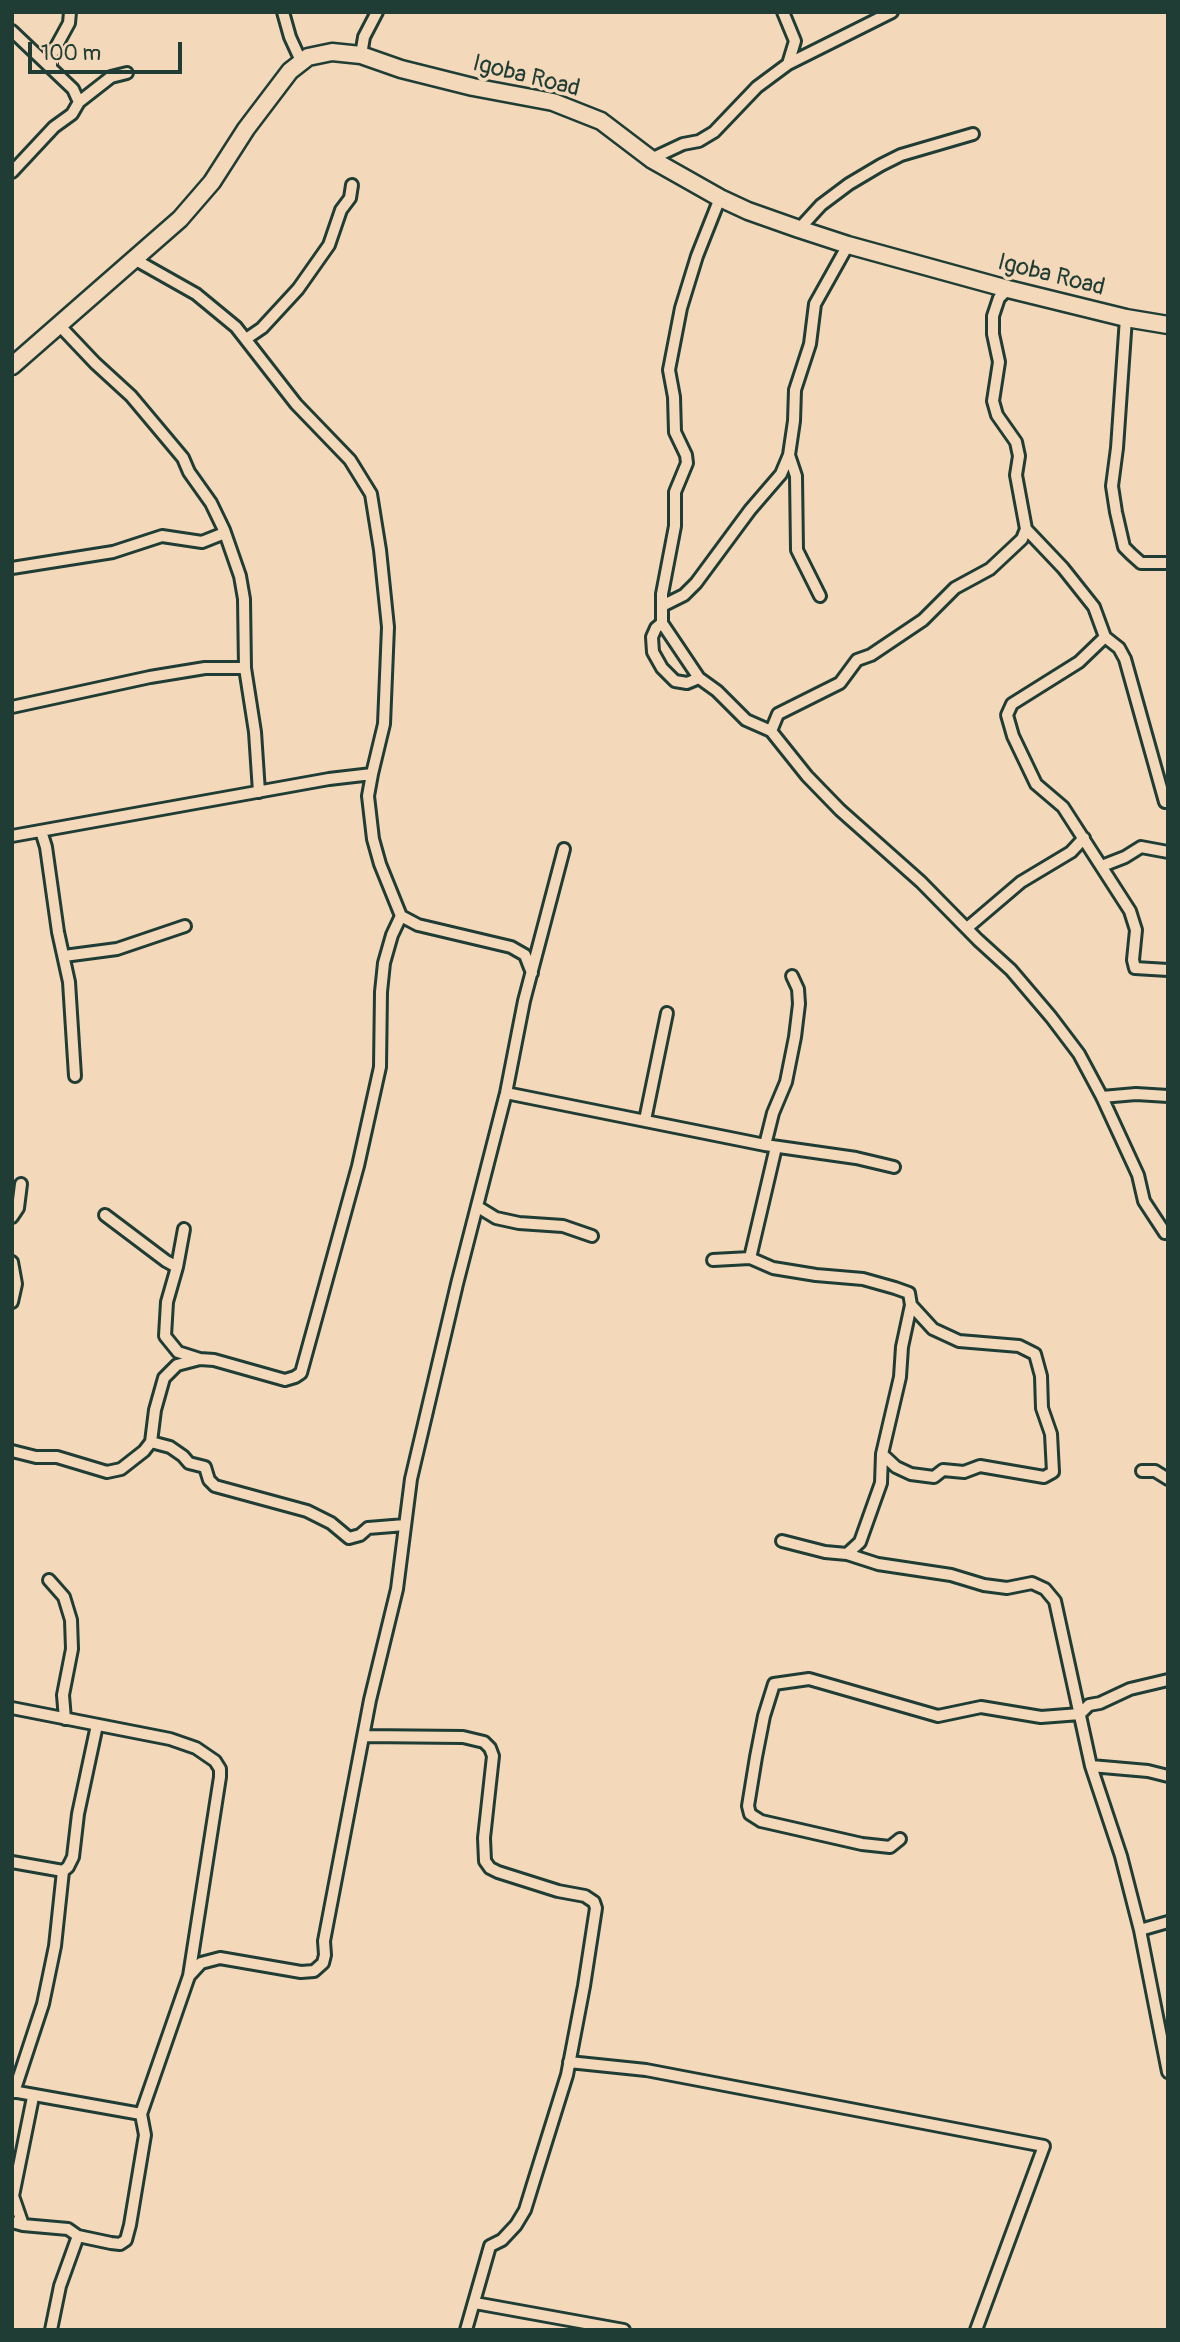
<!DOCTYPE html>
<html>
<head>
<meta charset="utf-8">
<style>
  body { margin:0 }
  #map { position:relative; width:1180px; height:2342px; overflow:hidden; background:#f3d8ba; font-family:Pangolin,sans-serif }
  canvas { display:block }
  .frame { position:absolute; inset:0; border:14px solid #1f3d34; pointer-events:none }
  .scale { position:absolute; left:28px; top:42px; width:154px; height:32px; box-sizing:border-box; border:4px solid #1f3d34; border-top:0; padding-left:9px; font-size:21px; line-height:24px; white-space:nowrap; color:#1f3d34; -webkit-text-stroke:5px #f3d8ba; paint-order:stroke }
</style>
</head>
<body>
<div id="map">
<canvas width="1180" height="2342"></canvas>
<div class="frame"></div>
<div class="scale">100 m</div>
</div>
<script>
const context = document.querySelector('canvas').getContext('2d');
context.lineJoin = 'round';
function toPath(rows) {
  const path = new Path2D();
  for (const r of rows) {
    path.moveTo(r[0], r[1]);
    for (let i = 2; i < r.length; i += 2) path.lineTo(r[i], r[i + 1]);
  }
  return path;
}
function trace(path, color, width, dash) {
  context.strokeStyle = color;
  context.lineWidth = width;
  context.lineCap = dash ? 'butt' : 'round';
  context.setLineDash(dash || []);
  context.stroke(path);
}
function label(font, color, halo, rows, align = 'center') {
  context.font = font + ' Pangolin,sans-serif';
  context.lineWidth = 7;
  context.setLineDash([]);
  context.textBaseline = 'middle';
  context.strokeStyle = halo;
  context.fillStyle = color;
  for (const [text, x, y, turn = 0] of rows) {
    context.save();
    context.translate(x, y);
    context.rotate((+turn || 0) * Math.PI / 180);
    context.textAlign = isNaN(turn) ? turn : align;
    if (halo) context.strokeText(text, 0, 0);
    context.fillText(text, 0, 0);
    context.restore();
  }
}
const street = toPath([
  [283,12,290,37,301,61],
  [783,12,795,41,788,64],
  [12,31,73,89,79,102],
  [361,55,364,37,377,12],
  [51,66,51,56,69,23,70,12],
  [651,159,683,144,699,141,714,132,757,87,788,64,892,12],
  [12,172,54,127,72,114,79,102,111,77,127,73],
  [720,198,697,256,681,308,669,370,674,397,675,432,686,455,687,463,675,492,675,526,662,594,662,623,699,678,717,691,746,720,771,731,807,776,840,810,921,882,978,940,1011,970,1051,1017,1079,1054,1102,1097,1138,1175,1144,1201,1165,1233],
  [799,229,821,205,849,184,881,165,901,155,973,134],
  [134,259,196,294,236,327,296,404,350,460,371,494,380,550,388,627,384,724,372,774],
  [1126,318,1117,448,1112,486,1116,512,1124,547,1131,554,1141,563,1168,563],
  [59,325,95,363,131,396,183,458,189,472,211,503,224,530,240,576,244,599,245,668,255,732,259,792],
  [246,339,262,328,298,289,329,245,341,210,350,198,352,185],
  [1026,529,1063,568,1094,607,1105,637,1119,648,1125,659,1165,802],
  [12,568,113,552,162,536,202,542,222,534,224,530],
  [820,596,797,550,796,476,789,455,794,421,795,390,810,344,815,304,848,245],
  [662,606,684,595,696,583,750,510,781,474,789,455],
  [662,623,656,628,652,637,653,652,662,668,675,681,687,683,699,678],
  [1105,637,1079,662,1012,704,1007,715,1013,736,1036,784,1063,807,1130,911,1136,930,1133,960,1135,968,1168,970],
  [12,707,150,677,205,668,245,668],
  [771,731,778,714,840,683,857,660,871,655,923,620,955,588,990,569,1022,539,1026,529,1016,475,1019,456,1016,442,997,415,993,401,999,362,993,334,993,316,999,298,1008,289],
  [41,831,46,847,58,932,69,982,75,1076],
  [12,836,329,779,372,774,368,796,373,839,380,864,401,916,418,925,511,947,525,955,532,973],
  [1102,866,1125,857,1141,847,1168,852],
  [967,928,1021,882,1071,852,1084,838],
  [64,956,117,949,185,926],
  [506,1093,765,1145,856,1158,894,1167],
  [1102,1097,1136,1094,1168,1096],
  [645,1120,667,1013],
  [765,1145,773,1113,786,1082,795,1037,799,1004,798,989,792,976],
  [776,1147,750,1258,773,1268,816,1275,863,1279,895,1288,909,1293,911,1305,902,1347,900,1377,882,1454,881,1483,860,1542,847,1554,825,1552,782,1541],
  [478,1207,496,1218,519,1223,563,1226,592,1236],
  [105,1215,166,1261,177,1267],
  [12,1217,18,1208,21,1184],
  [184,1229,177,1267,167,1302,165,1336,178,1352,200,1359],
  [713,1260,750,1258],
  [12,1262,16,1284,12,1302],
  [151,1442,170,1447,183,1456,189,1463,205,1467,209,1480,215,1486,307,1511,331,1523,349,1538,360,1535,368,1528,405,1525],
  [12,1451,36,1457,57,1457,107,1472,121,1469,144,1451,151,1442,155,1410,164,1378,177,1365,200,1359,214,1360,285,1380,295,1377,301,1373,358,1166,380,1067,381,992,384,963,392,935,401,916],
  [882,1454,896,1467,911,1474,934,1477,943,1470,964,1472,980,1466,1044,1477,1053,1472,1051,1434,1042,1408,1041,1376,1035,1354,1019,1346,959,1341,933,1329,911,1305],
  [1142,1471,1155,1471,1168,1479],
  [847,1554,878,1564,951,1575,984,1585,1007,1588,1032,1583,1045,1589,1055,1601,1091,1766,1121,1856,1140,1930,1168,2072],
  [49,1580,64,1597,71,1620,72,1649,63,1695,65,1719],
  [12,1708,170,1739,196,1748,215,1761,220,1769,220,1777,189,1976,141,2114,145,2135,130,2225,126,2240,120,2244,111,2243,78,2236,68,2229,23,2225,12,2222],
  [364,1736,463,1737,484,1742,490,1748,493,1756,484,1838,485,1861,490,1868,498,1872,558,1891,585,1896,594,1902,596,1908,584,1986,567,2075,533,2184,525,2210,516,2225,502,2240,490,2246,466,2330],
  [1091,1766,1148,1771,1168,1776],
  [900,1839,890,1847,862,1844,761,1821,750,1814,748,1806,756,1757,764,1716,774,1684,809,1679,938,1716,981,1707,1041,1717,1080,1714,1089,1705,1100,1703,1130,1689,1168,1680],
  [12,1862,63,1871,68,1867,73,1857,78,1814,97,1725],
  [1140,1930,1168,1922],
  [189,1976,201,1963,220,1958,301,1972,314,1971,323,1963,325,1955,324,1941,370,1700,397,1589,411,1479,457,1284,506,1093,524,1001,564,849],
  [569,2062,646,2070,1044,2146,976,2330],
  [12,2091,141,2114],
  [14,2092,43,2004,55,1946,63,1871],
  [23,2225,13,2196,33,2097],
  [475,2303,624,2330],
  [51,2330,60,2286,78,2236]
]);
const secondary = toPath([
  [12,366,180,219,212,182,246,129,290,71,308,57,332,52,361,55,401,69,473,87,553,102,601,121,651,159,720,198,748,211,799,229,848,245,1008,289,1126,318,1168,325]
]);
trace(street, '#1f3d34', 16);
trace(secondary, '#1f3d34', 21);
trace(street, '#f3d8ba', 10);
trace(secondary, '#f3d8ba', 16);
label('24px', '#1f3d34', '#f3d8ba', [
  ["Igoba Road",526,77,14],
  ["Igoba Road",1051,276,14]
]);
</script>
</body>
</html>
